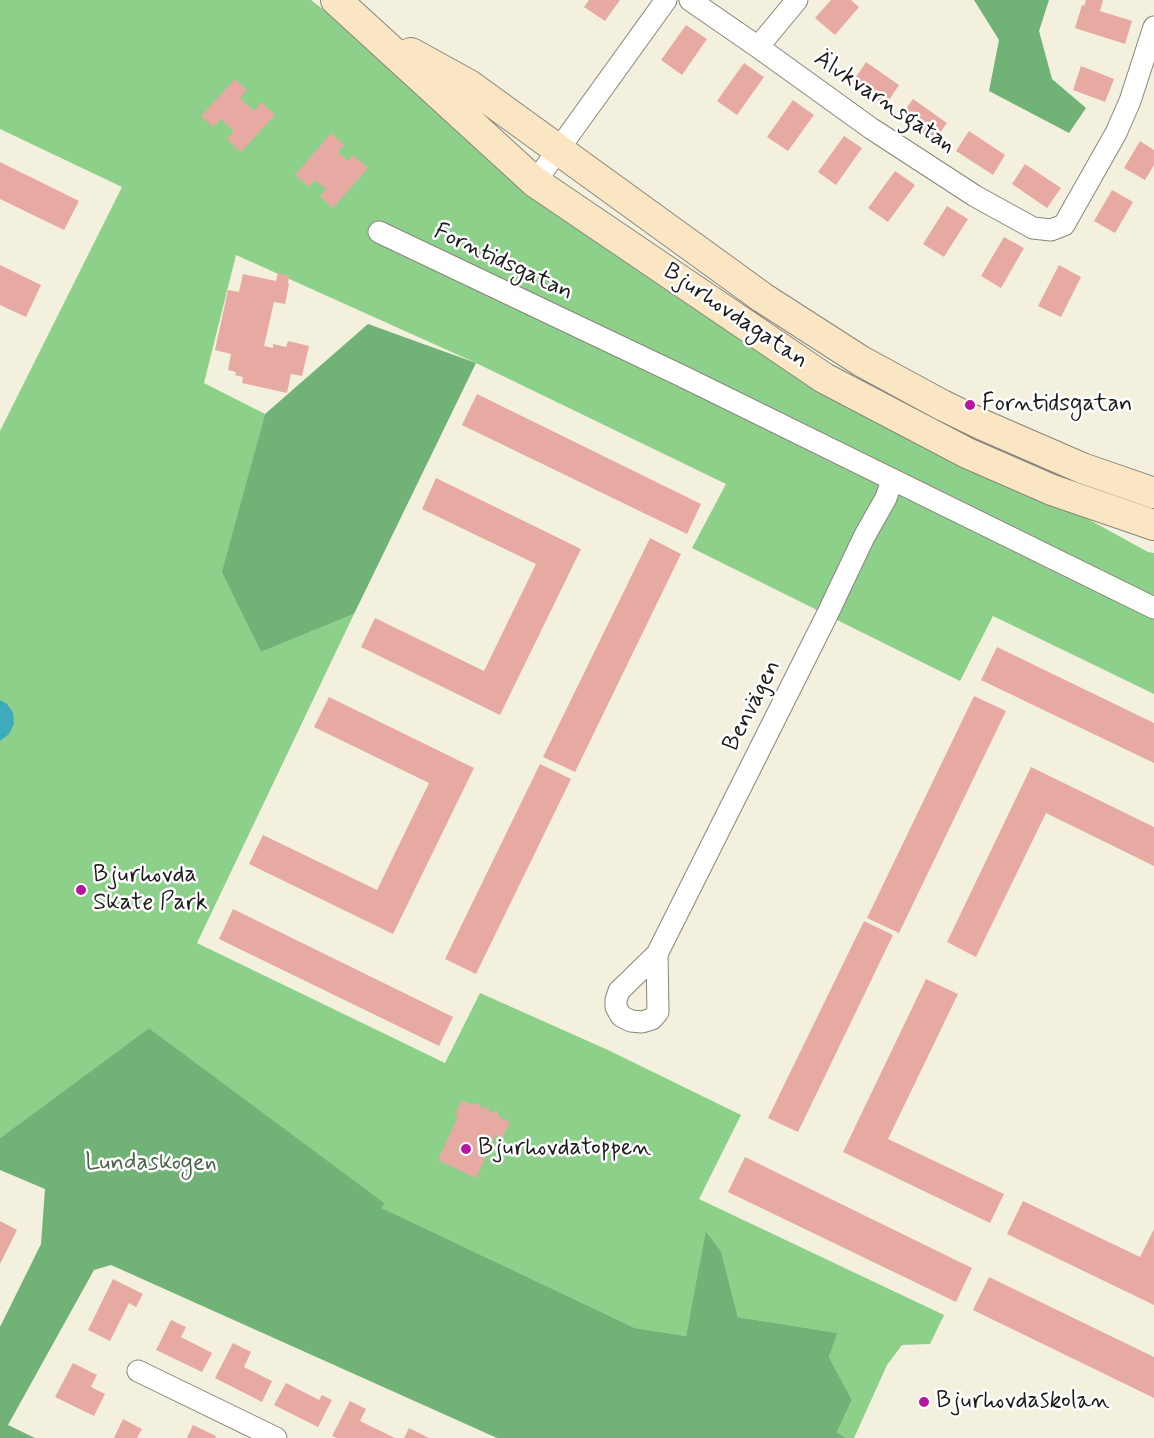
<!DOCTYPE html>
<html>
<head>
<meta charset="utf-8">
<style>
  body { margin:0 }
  canvas { display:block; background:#f4f0de }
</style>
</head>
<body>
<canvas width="1154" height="1438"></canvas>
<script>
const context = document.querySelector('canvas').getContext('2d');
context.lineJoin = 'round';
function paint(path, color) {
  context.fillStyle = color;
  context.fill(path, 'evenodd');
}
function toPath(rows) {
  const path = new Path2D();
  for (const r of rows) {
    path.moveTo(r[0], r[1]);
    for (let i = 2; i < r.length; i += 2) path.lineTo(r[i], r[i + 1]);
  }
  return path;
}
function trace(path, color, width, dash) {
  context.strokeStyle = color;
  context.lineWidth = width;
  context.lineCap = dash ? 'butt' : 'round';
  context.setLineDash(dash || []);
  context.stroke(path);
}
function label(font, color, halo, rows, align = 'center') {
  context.font = font + ' Mynerve,sans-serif';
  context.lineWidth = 5;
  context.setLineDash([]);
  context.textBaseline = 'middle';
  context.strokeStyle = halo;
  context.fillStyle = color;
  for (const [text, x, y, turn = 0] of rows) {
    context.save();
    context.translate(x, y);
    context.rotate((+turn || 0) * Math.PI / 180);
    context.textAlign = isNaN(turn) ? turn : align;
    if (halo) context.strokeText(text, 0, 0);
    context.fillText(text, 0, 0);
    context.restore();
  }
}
paint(toPath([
  [0,0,311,0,718,316,1148,552,1154,553,1154,694,993,616,960,681,692,548,726,484,476,363,236,255,204,383,265,414,223,572,261,652,354,614,197,943,445,1063,480,993,608,1050,741,1115,699,1199,944,1315,930,1344,902,1345,887,1365,854,1438,846,1438,837,1432,852,1400,829,1357,836,1333,738,1317,721,1251,707,1232,686,1336,635,1328,382,1208,383,1203,149,1028,0,1138,0,431,122,187,0,129]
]), '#8cd08a');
paint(toPath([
  [974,0,1049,0,1039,31,1052,79,1086,108,1069,133,989,91,999,40],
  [368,324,476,363,354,614,261,652,222,572,265,414],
  [149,1028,384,1203,382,1208,635,1328,686,1336,706,1231,721,1251,738,1317,837,1333,829,1357,852,1400,837,1432,846,1438,497,1438,111,1265,94,1270,8,1425,35,1438,0,1438,0,1327,41,1244,45,1189,0,1170,0,1138]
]), '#71b276');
paint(toPath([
  [0,700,7,704,13,713,14,724,9,734,0,741]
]), '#3dabbc');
paint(toPath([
  [589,0,620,0,605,21,584,7],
  [831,0,851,0,859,7,835,35,815,18],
  [1086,0,1103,0,1100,11,1132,21,1125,44,1075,28,1082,5,1084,6],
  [686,25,707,39,682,75,661,60],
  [866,62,899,85,885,106,852,83],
  [744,63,764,77,737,115,717,101],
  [1081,66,1114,79,1105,102,1073,90],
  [235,79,247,90,240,98,254,111,261,102,275,115,241,152,227,139,234,131,221,119,213,127,201,116],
  [913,99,947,123,934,141,900,117],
  [793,100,814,115,788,151,767,137],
  [969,131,1005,155,993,175,956,151],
  [331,133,344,145,338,152,348,161,353,155,368,168,333,208,320,196,326,189,315,180,309,187,295,175],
  [844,136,862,148,836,185,818,172],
  [1140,141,1154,150,1154,165,1145,180,1124,168],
  [0,162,79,201,64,230,0,199],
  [1025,164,1061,188,1047,208,1012,184],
  [895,171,915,185,888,222,868,208],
  [1112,190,1133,202,1115,233,1094,221],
  [947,206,968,219,944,257,923,244],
  [1004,237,1024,248,1001,288,981,276],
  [0,265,41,285,26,317,0,305],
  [1059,265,1081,277,1061,317,1038,306],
  [278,273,289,276,288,283,289,284,285,304,274,302,264,346,273,348,273,344,286,347,288,341,309,346,302,376,291,374,287,393,242,383,243,377,235,375,236,372,228,370,231,354,215,350,228,290,239,292,243,274,276,281],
  [477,394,701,504,687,534,462,425],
  [436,478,581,549,500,715,361,647,375,618,484,671,536,564,422,509],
  [650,538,681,554,575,772,543,757],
  [997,647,1154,723,1154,763,981,680],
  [974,696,1006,711,899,933,867,918],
  [329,697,474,768,393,934,249,864,263,835,377,890,429,783,314,727],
  [540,764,571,779,476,974,445,959],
  [1031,767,1154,827,1154,866,1046,813,976,957,947,942],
  [233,909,453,1017,439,1046,219,939],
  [864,921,893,935,798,1132,768,1118],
  [926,979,958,994,888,1139,1004,1194,990,1223,843,1152],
  [462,1100,473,1105,479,1103,482,1109,488,1106,490,1113,497,1111,499,1117,510,1122,502,1138,496,1135,476,1178,438,1160,458,1117,455,1115],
  [745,1157,972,1268,956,1302,728,1192],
  [1023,1201,1140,1257,1154,1229,1154,1305,1007,1234],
  [0,1221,17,1230,0,1264],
  [989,1277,1154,1357,1154,1398,973,1310],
  [113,1279,143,1294,136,1307,129,1303,110,1341,88,1330],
  [171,1320,186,1327,181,1337,212,1353,202,1372,156,1350],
  [233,1343,251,1352,244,1367,272,1381,262,1402,215,1378],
  [73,1363,97,1375,91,1387,105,1394,94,1416,55,1397],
  [286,1383,319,1400,322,1395,332,1400,318,1427,274,1405],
  [350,1401,366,1409,360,1421,395,1438,337,1438,332,1436],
  [123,1419,142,1429,137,1438,114,1438],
  [193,1425,216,1436,215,1438,187,1438],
  [409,1428,429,1438,404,1438]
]), '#e7aaa2');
const street = toPath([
  [690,0,758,47,872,129,975,196,1033,228,1051,230,1064,225,1116,133,1130,101,1154,27],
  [758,47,797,0],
  [535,182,666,0],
  [379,232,684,377,1154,608],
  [657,954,619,991,616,1000,616,1007,621,1016,631,1021,642,1022,652,1019,658,1012,657,954,827,615,864,537,886,498,892,480],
  [138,1371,276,1438]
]);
const secondary = toPath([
  [336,0,535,182,824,378,967,453,1052,490,1154,525],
  [411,53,469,85,763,298,861,361,942,405,983,425,1082,468,1154,493]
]);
trace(street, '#88867d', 23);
trace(secondary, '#88867d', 32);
trace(street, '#fff', 21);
trace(secondary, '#fbe6c4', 30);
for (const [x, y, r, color] of [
  [970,405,6,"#b5179e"],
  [81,890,6,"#b5179e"],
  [466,1149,6,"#b5179e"],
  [924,1402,6,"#b5179e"]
]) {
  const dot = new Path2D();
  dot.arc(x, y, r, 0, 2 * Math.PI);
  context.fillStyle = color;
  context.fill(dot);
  trace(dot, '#fff', 2);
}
label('24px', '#1c1c1c', '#fff', [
  ["Älvkvarnsgatan",884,103,34],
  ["Forntidsgatan",503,263,25],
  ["Bjurhovdagatan",735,317,34],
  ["Benvägen",753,706,-63]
]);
label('24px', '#1c1c1c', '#fff', [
  ["Forntidsgatan",982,405],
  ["Bjurhovda",93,876],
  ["Skate Park",93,904],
  ["Bjurhovdatoppen",478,1149],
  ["Bjurhovdaskolan",936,1402]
], 'left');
label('24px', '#496448', '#fff', [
  ["Lundaskogen",151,1164]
]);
</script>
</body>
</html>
